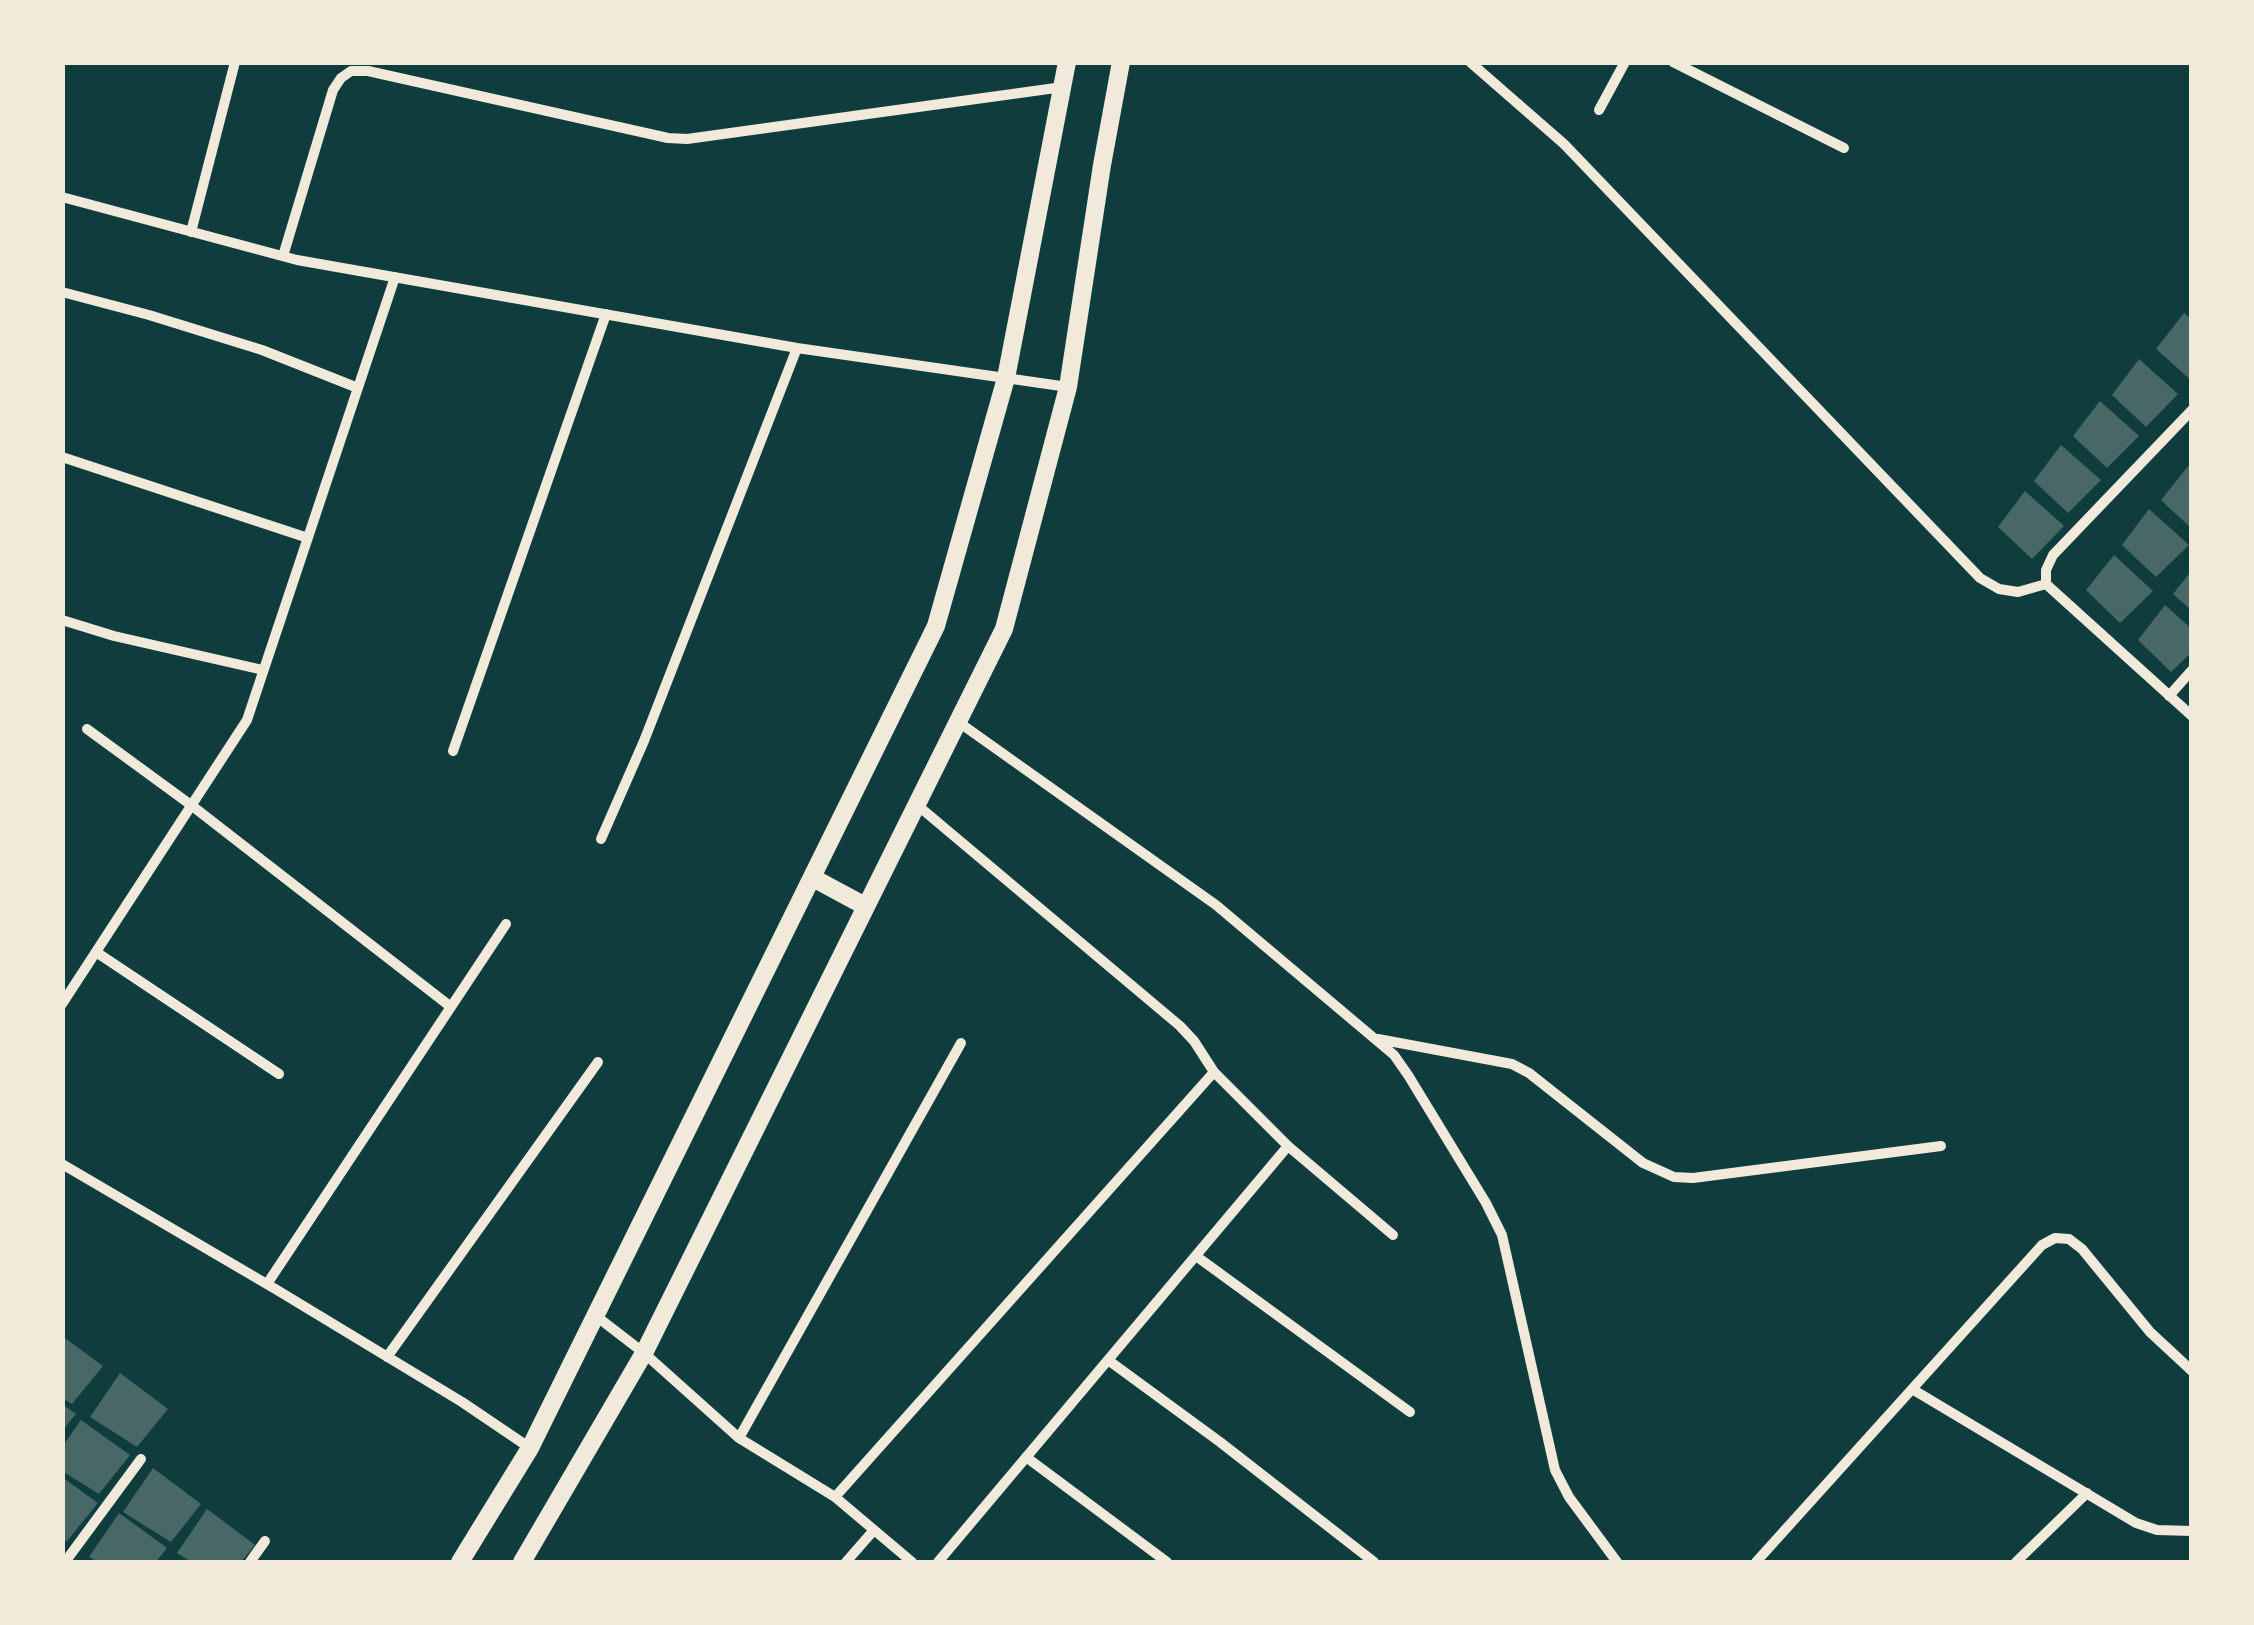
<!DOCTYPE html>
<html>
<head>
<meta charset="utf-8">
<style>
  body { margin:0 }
  #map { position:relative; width:2254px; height:1625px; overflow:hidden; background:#0f3d3e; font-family:"Roboto Condensed",sans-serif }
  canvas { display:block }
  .frame { position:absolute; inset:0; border:65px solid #f1e9da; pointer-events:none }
</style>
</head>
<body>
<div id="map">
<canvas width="2254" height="1625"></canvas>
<div class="frame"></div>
</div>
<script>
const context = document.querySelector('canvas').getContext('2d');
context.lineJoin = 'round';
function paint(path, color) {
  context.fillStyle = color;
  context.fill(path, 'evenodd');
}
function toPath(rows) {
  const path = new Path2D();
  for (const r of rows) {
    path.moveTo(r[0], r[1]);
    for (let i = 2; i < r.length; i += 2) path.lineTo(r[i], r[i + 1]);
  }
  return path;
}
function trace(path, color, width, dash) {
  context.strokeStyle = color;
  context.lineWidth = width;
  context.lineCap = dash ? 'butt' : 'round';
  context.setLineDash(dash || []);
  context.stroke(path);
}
paint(toPath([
  [2184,313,2192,320,2192,381,2156,349],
  [2139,359,2178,394,2146,427,2112,395],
  [2100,401,2139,436,2107,468,2073,436],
  [2061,445,2101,480,2068,513,2034,481],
  [2189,465,2192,467,2192,529,2161,500],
  [2025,491,2064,526,2032,559,1998,527],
  [2149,509,2189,545,2156,577,2122,545],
  [2114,555,2153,591,2120,623,2086,590],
  [2192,570,2192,611,2173,594],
  [2165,605,2192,629,2192,652,2171,672,2138,640],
  [62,1336,103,1366,72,1404,62,1398],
  [120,1373,168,1409,137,1447,90,1417],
  [62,1404,76,1414,62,1431],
  [81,1420,130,1455,99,1494,62,1471,62,1447],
  [153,1468,201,1504,171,1542,123,1512],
  [62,1477,98,1503,67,1541,62,1539],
  [207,1509,255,1545,241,1562,192,1562,177,1553],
  [119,1513,167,1548,156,1562,98,1562,89,1557]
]), '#486865');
trace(toPath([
  [1470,62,1564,144,1980,578,1999,589,2018,592,2046,584],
  [1673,62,1844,148],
  [1599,110,1625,62],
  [62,197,297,260,797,348,1068,387],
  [191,232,235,62],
  [283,256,333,90,341,78,351,71,368,71,668,138,687,139,1063,87],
  [62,292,149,315,262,350,358,388],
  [2192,410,2053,555,2046,570,2046,584,2192,716],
  [62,457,308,538],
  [62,620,114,636,263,670],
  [2169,696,2192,670],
  [957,721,1216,905,1394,1055,1408,1075,1486,1203,1502,1235,1555,1470,1569,1497,1617,1562],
  [87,729,191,805,451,1007],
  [453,751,606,314],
  [916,804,1180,1026,1194,1041,1214,1072],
  [601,839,644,741,797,348],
  [96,952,279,1074],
  [62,1004,247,720,395,277],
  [1378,1039,1512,1064,1529,1073,1643,1163,1674,1177,1693,1178,1941,1146],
  [1288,1146,1393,1235],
  [62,1164,277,1290,462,1402,530,1448],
  [1196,1256,1410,1412],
  [267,1284,506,924],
  [596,1316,644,1353,739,1438,835,1497,1214,1072,1288,1146,938,1562],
  [387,1357,598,1062],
  [1108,1360,1220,1442,1374,1562],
  [1912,1389,2136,1523,2157,1530,2192,1531],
  [739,1438,961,1043],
  [1026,1457,1167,1562],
  [835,1497,912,1562],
  [65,1562,141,1459],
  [250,1562,265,1541],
  [846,1562,874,1530],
  [1756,1562,2042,1245,2055,1238,2069,1239,2082,1249,2150,1332,2192,1371],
  [2016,1562,2087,1493]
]), '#f1e9da', 10);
trace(toPath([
  [813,878,865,906],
  [460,1562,530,1448,936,626,1006,378,1067,62],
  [522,1562,644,1353,1004,629,1068,387,1102,165,1121,62]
]), '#f1e9da', 18);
</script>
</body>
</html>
